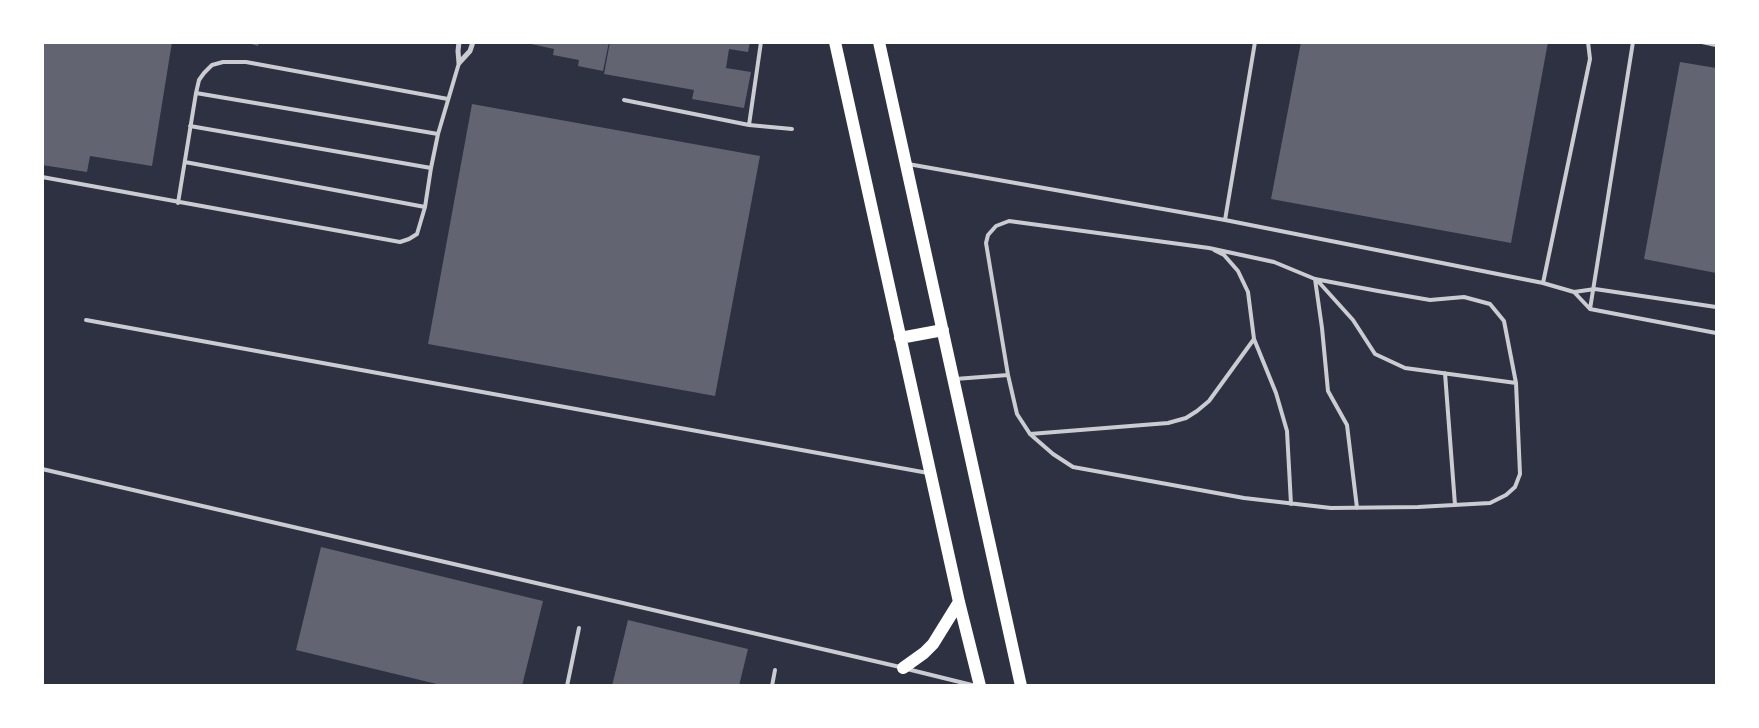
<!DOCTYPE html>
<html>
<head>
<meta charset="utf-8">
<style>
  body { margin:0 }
  #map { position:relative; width:1759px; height:728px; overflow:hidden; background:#2d3142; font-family:"Varela Round",sans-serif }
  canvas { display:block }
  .frame { position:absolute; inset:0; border:44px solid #fff; pointer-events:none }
</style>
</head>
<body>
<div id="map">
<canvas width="1759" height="728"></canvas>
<div class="frame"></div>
</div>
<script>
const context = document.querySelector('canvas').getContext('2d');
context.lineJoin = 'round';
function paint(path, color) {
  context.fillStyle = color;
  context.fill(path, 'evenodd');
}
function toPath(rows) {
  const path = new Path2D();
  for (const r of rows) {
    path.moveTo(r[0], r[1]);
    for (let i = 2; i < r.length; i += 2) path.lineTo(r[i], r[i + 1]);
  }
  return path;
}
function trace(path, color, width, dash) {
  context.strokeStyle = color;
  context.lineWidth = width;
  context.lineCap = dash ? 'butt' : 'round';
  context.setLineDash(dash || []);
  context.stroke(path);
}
paint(toPath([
  [42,42,172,42,152,166,90,156,87,172,42,165],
  [245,42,259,42,258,46],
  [522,42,609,42,603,71,578,66,579,60,553,55,554,49],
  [610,42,750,42,748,52,729,49,726,68,751,72,744,108,692,99,694,90,604,74],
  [1301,42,1548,42,1511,243,1271,199],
  [1680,62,1716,68,1716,273,1644,259],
  [472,104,760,156,715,396,428,344],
  [321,547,543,601,522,686,445,686,296,650],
  [628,620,748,649,739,686,612,686]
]), '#626471');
trace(toPath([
  [1702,42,1716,45],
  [196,93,438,134],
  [624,100,749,125,792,129],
  [749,125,761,42],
  [190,126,431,168],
  [185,162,425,207],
  [908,164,1225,220,1543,283,1574,292,1595,289,1716,307],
  [42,177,400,242,409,239,417,234,425,207,431,168,438,134,459,63],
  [178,203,196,93,199,80,204,73,212,65,223,62,246,62,448,99],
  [1225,220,1255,42],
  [1315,279,1322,328,1328,391,1347,425,1357,508],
  [1316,279,1353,320,1375,354,1405,368,1516,383],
  [1543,283,1590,59,1588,42],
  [1574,292,1590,309,1716,333],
  [1590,309,1633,42],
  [86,320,928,473],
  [1254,339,1276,393,1287,431,1291,504],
  [1445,373,1455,505],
  [955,379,1008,375,1017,414,1030,434,1053,454,1073,467,1244,498,1331,508,1418,507,1490,503,1506,495,1515,487,1520,474,1516,383,1504,321,1490,304,1464,297,1430,300,1378,291,1315,279,1274,262,1209,248,1009,221,996,226,988,235,986,243,1008,375],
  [1030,434,1168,423,1186,418,1197,411,1209,401,1254,339,1248,292,1238,271,1224,255,1214,250],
  [42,469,900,667],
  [907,669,976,686],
  [567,686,579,628],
  [772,686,775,670]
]), '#caccd0', 4);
trace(toPath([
  [459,42,458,51,459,63],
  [459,63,470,51,473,42]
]), '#caccd0', 5);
trace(toPath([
  [835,42,959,602,980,686],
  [879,42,1021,686],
  [900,338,943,330],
  [903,668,924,653,933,644,959,602]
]), '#fff', 12);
</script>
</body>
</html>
